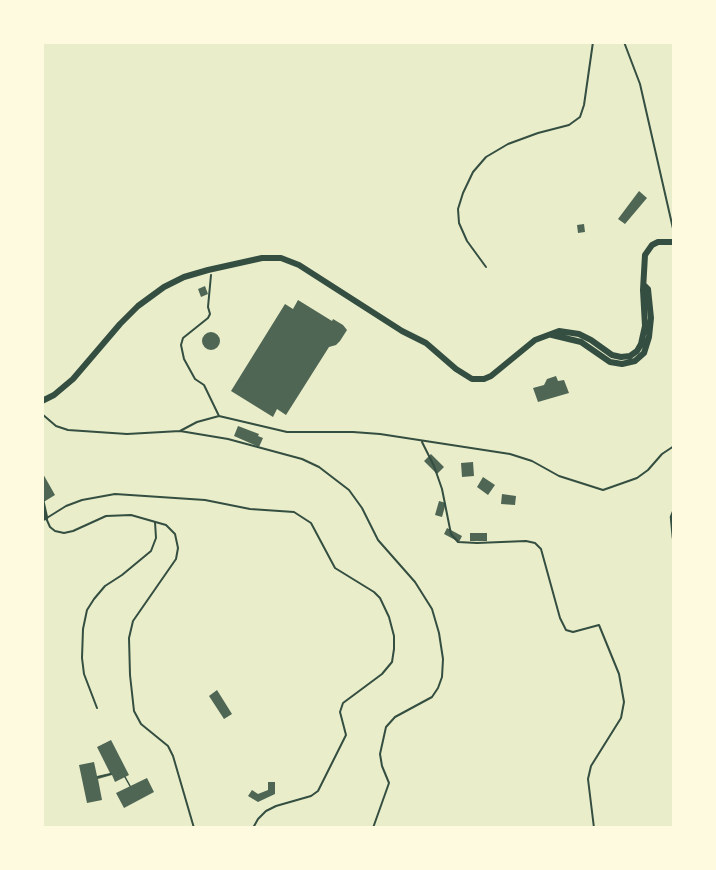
<!DOCTYPE html>
<html>
<head>
<meta charset="utf-8">
<style>
  body { margin:0 }
  #map { position:relative; width:716px; height:870px; overflow:hidden; background:#e9edc9; font-family:"Times New Roman",serif }
  canvas { display:block }
  .frame { position:absolute; inset:0; border:44px solid #fefae0; pointer-events:none }
</style>
</head>
<body>
<div id="map">
<canvas width="716" height="870"></canvas>
<div class="frame"></div>
</div>
<script>
const context = document.querySelector('canvas').getContext('2d');
context.lineJoin = 'round';
function paint(path, color) {
  context.fillStyle = color;
  context.fill(path, 'evenodd');
}
function toPath(rows) {
  const path = new Path2D();
  for (const r of rows) {
    if (r.length === 3) {
      path.moveTo(r[0] + r[2], r[1]);
      path.arc(r[0], r[1], r[2], 0, 2 * Math.PI);
      continue;
    }
    path.moveTo(r[0], r[1]);
    for (let i = 2; i < r.length; i += 2) path.lineTo(r[i], r[i + 1]);
  }
  return path;
}
function trace(path, color, width, dash) {
  context.strokeStyle = color;
  context.lineWidth = width;
  context.lineCap = dash ? 'butt' : 'round';
  context.setLineDash(dash || []);
  context.stroke(path);
}
paint(toPath([
  [639,191,647,198,625,224,618,219],
  [584,224,585,232,578,233,577,225],
  [205,286,208,294,201,297,198,289],
  [298,300,332,321,333,319,343,325,347,330,340,341,336,345,329,347,286,415,277,409,273,417,231,391,285,304,293,309],
  [211,341,9],
  [556,376,558,381,564,380,569,393,538,402,533,388,544,385,547,379],
  [238,426,259,434,258,436,263,438,259,447,234,436],
  [431,454,444,467,437,474,424,461],
  [473,462,474,476,462,477,461,463],
  [42,472,55,495,42,503],
  [483,477,495,485,488,495,477,487],
  [502,494,516,496,515,505,501,504],
  [439,501,446,503,442,517,435,515],
  [447,528,462,536,459,542,444,534],
  [470,533,487,533,487,541,470,541],
  [217,690,232,714,224,719,209,696],
  [111,740,129,775,115,782,112,775,98,779,102,800,87,803,79,765,94,762,97,776,110,773,97,747],
  [147,778,154,792,124,808,116,793],
  [268,782,275,782,275,794,258,802,248,796,252,790,258,794,268,790]
]), '#4f6655');
trace(toPath([
  [98,777,111,774],
  [125,777,130,786]
]), '#344e41', 1.5);
trace(toPath([
  [624,42,640,84,674,233],
  [486,267,467,241,459,223,458,209,463,193,473,172,486,157,508,144,538,133,569,125,580,117,584,105,593,42],
  [211,275,208,307,210,314,208,318,183,338,181,345,184,359,195,379,204,385,219,416],
  [42,414,56,426,68,430,127,434,180,431,228,439,302,459,319,467,349,490,362,508,378,540,415,582,432,609,439,633,443,659,442,677,438,688,432,697,395,717,386,727,380,754,382,766,389,783,373,828],
  [180,431,197,422,219,416,287,432,353,432,380,434,510,454,532,461,559,476,603,490,637,478,648,470,662,454,674,446],
  [422,442,434,466,442,489,451,534,458,542,477,543,526,541,535,543,541,549,560,618,566,630,573,632,599,625,619,674,624,702,621,718,591,766,588,779,594,828],
  [46,518,50,527,55,531,64,533,73,531,106,516,131,515,166,525,175,534,178,548,176,559,133,621,129,638,130,675,134,711,141,724,168,746,173,756,194,828],
  [42,521,66,506,82,500,115,494,205,500,250,509,294,512,311,523,335,568,374,592,380,598,389,617,394,636,394,649,392,662,382,674,343,703,340,712,346,735,318,791,311,796,276,806,266,811,258,819,253,828],
  [97,708,84,674,82,658,83,629,87,610,94,599,105,586,122,575,151,551,156,538,155,522]
]), '#344e41', 2);
trace(toPath([
  [42,500,46,518],
  [674,512,672,517,674,538]
]), '#344e41', 4.5);
trace(toPath([
  [552,335,581,342,610,362,622,364,635,361,644,353,649,337,651,318,648,289,644,285],
  [42,401,54,395,73,379,120,324,138,306,164,287,184,277,208,270,262,258,281,258,299,265,402,331,426,343,456,369,472,379,484,379,491,376,535,340,559,331,579,334,591,340,612,355,621,357,630,356,637,351,641,344,645,326,643,290,645,255,652,245,658,242,674,242]
]), '#344e41', 6);
</script>
</body>
</html>
